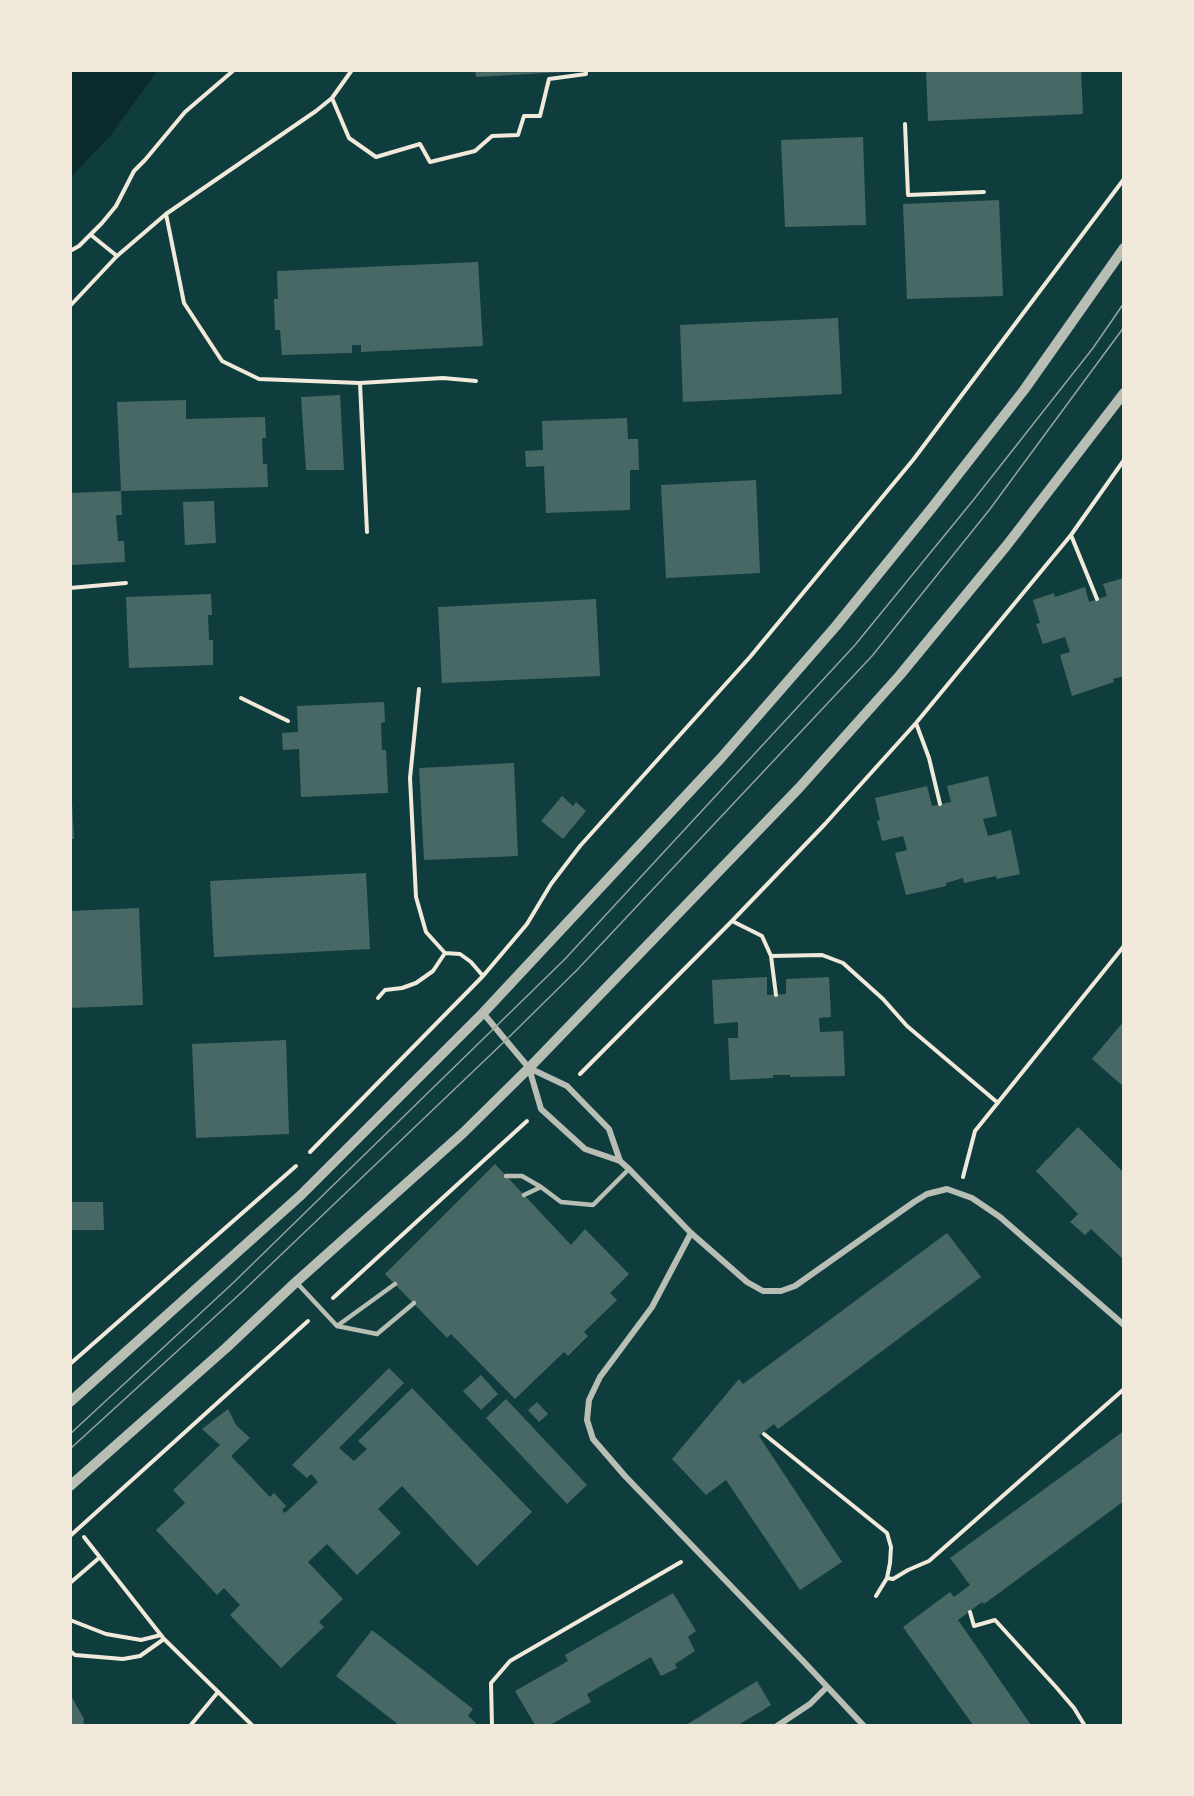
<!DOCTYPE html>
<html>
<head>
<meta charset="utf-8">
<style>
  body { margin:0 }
  #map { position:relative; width:1194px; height:1796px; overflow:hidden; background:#0f3d3e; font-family:Literata,serif }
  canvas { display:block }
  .frame { position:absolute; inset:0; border:72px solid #f1e9da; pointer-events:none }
</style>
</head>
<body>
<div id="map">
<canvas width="1194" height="1796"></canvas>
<div class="frame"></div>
</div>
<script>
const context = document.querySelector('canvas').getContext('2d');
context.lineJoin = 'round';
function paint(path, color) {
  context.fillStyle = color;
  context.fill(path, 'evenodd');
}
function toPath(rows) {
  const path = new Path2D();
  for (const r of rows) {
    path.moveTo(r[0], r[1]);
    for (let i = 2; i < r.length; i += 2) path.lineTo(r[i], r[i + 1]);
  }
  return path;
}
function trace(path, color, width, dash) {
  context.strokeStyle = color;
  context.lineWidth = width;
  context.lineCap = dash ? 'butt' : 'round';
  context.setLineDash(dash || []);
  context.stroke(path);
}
paint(toPath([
  [71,70,157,71,111,135,71,177]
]), '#0a2a2b');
paint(toPath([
  [475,70,564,70,564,72,476,77],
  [926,70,1081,70,1083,114,928,121],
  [863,137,866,225,785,227,781,140],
  [999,200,1003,296,907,299,903,204],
  [478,262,483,346,361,352,361,345,352,345,352,353,282,355,280,330,275,330,274,299,278,299,277,271],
  [838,318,842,394,683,402,680,325],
  [340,395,344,470,306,470,301,397],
  [186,400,186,419,265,417,266,438,262,438,263,464,267,464,268,487,121,491,117,402],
  [627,418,628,439,638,439,639,470,630,470,630,510,546,513,544,466,526,467,525,451,543,450,542,421],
  [756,480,760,573,666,578,661,485],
  [121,491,122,515,116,515,118,541,124,541,125,562,70,565,70,493],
  [214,501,216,543,185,545,183,502],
  [1124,578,1124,676,1113,679,1114,682,1072,696,1060,655,1070,652,1065,637,1043,644,1036,624,1040,623,1033,600,1054,593,1055,597,1085,587,1089,602,1107,596,1103,584],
  [211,594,212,615,208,615,209,640,213,640,213,665,129,668,126,597],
  [596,599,600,676,442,683,438,607],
  [384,702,385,722,381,723,382,750,386,750,388,793,301,797,299,749,283,750,282,733,298,732,297,706],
  [514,763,518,856,424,860,419,768],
  [988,776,997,816,983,819,988,836,1011,830,1020,874,997,879,996,876,964,883,963,878,946,883,946,886,906,895,895,853,907,850,903,836,882,841,877,821,880,820,875,798,927,786,932,806,951,802,947,786],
  [562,796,573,806,576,802,586,811,563,839,541,821],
  [70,801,72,801,74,839,70,839],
  [366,873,370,949,214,957,210,881],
  [139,908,143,1005,70,1008,70,911],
  [767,977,767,995,786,994,786,979,829,977,831,1017,819,1018,820,1032,843,1031,845,1076,790,1077,790,1075,773,1075,773,1078,730,1080,728,1038,738,1038,738,1022,714,1024,712,980],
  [1124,1021,1124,1087,1092,1059],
  [286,1040,289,1134,196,1138,192,1044],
  [1078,1127,1124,1173,1124,1260,1091,1229,1085,1235,1070,1222,1078,1214,1036,1171],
  [495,1164,571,1245,585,1229,629,1274,610,1293,617,1300,584,1332,588,1336,568,1356,564,1352,515,1399,451,1334,447,1338,385,1274],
  [70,1202,103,1202,104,1230,70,1230],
  [947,1233,981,1277,778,1429,774,1424,759,1436,842,1562,800,1590,726,1480,706,1495,672,1459,739,1379,743,1384],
  [389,1368,404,1383,339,1448,354,1461,367,1449,358,1441,412,1388,532,1512,477,1566,402,1486,378,1509,401,1533,357,1575,327,1544,308,1562,343,1599,319,1622,324,1627,281,1668,230,1615,240,1605,224,1588,217,1595,156,1530,185,1503,173,1490,220,1445,202,1429,228,1409,236,1425,250,1438,231,1456,270,1497,274,1493,286,1506,282,1510,285,1513,318,1482,311,1474,307,1478,292,1465],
  [481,1375,498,1394,481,1410,463,1391],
  [506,1399,587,1485,567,1504,486,1418],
  [537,1402,548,1414,539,1422,528,1410],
  [1124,1431,1124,1501,984,1604,982,1602,958,1620,1031,1725,973,1725,903,1627,950,1592,954,1597,970,1585,950,1558],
  [673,1593,696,1631,688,1637,695,1651,675,1664,677,1668,661,1676,651,1657,587,1694,591,1702,550,1725,535,1725,515,1691,568,1661,565,1655],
  [372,1630,473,1709,468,1716,476,1723,474,1725,399,1725,336,1676],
  [757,1681,771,1705,760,1712,738,1725,686,1725],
  [70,1694,84,1719,83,1725,70,1725]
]), '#486865');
trace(toPath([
  [332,98,349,138,376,157,420,144,430,162,475,151,492,136,518,135,524,116,540,116,549,79,586,74,586,70],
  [905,124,908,195,984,192],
  [166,214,184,303,222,361,259,379,360,383],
  [91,235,117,256],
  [70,251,79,246,102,223,116,206,134,171,145,160,185,112,234,70],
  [70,306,117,256,166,214,316,111,332,98,352,70],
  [367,532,360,383,443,378,476,381],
  [1071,535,1097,599],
  [70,588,126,583],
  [419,689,410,778,416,897,426,932,445,953,460,954,471,962,483,976],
  [241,698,288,721],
  [916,723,929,758,940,804],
  [732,921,762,936,771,956,776,995],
  [771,956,822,955,843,963,883,999,907,1026,998,1103],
  [378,998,385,990,402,988,416,983,433,971,445,953],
  [580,1074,732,921,825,824,916,723,1071,535,1124,460],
  [310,1152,483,976,527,924,551,884,580,846,750,657,913,460,1124,179],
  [963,1177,975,1131,1124,946],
  [333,1298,527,1121],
  [70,1364,296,1166],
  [764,1434,887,1533,891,1547,890,1563,887,1578],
  [70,1536,308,1321],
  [84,1537,164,1639,253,1726],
  [70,1583,99,1558],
  [876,1596,887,1578,893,1579,908,1570,929,1561,1124,1389],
  [970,1612,974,1626,995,1620,1056,1687,1074,1708,1085,1726],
  [70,1620,106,1634,141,1640,161,1635],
  [70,1651,75,1655,123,1659,140,1656,164,1639],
  [190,1726,218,1692],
  [492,1726,491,1683,510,1661,681,1562]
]), '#f1e9da', 4);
trace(toPath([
  [506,1176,522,1176,541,1187,561,1202,593,1205,629,1169],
  [524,1195,541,1187],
  [296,1282,337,1326,377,1334,414,1303],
  [337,1326,395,1284]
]), '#b8beb3', 4.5);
trace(toPath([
  [483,1013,529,1068,541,1109,585,1149,620,1161],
  [529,1068,567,1086,609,1129,620,1161,629,1169,691,1233,747,1282,763,1291,781,1291,795,1286,914,1202,927,1194,947,1189,972,1198,1000,1217,1124,1325],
  [691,1233,652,1307,600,1377,589,1400,587,1420,593,1439,625,1476,804,1662,864,1726],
  [777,1726,810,1704,827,1687]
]), '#b8beb3', 6);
trace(toPath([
  [70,1402,301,1195,483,1013,721,758,836,626,931,509,1024,390,1124,248],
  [70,1486,226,1348,296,1282,463,1133,529,1068,799,788,900,675,1007,545,1124,393]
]), '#b8beb3', 10);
trace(toPath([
  [70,1434,233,1283,565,959,855,645,975,498,1093,348,1124,303],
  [70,1449,242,1292,506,1040,577,970,872,656,990,509,1124,327]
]), '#97a49c', 1.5);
</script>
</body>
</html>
